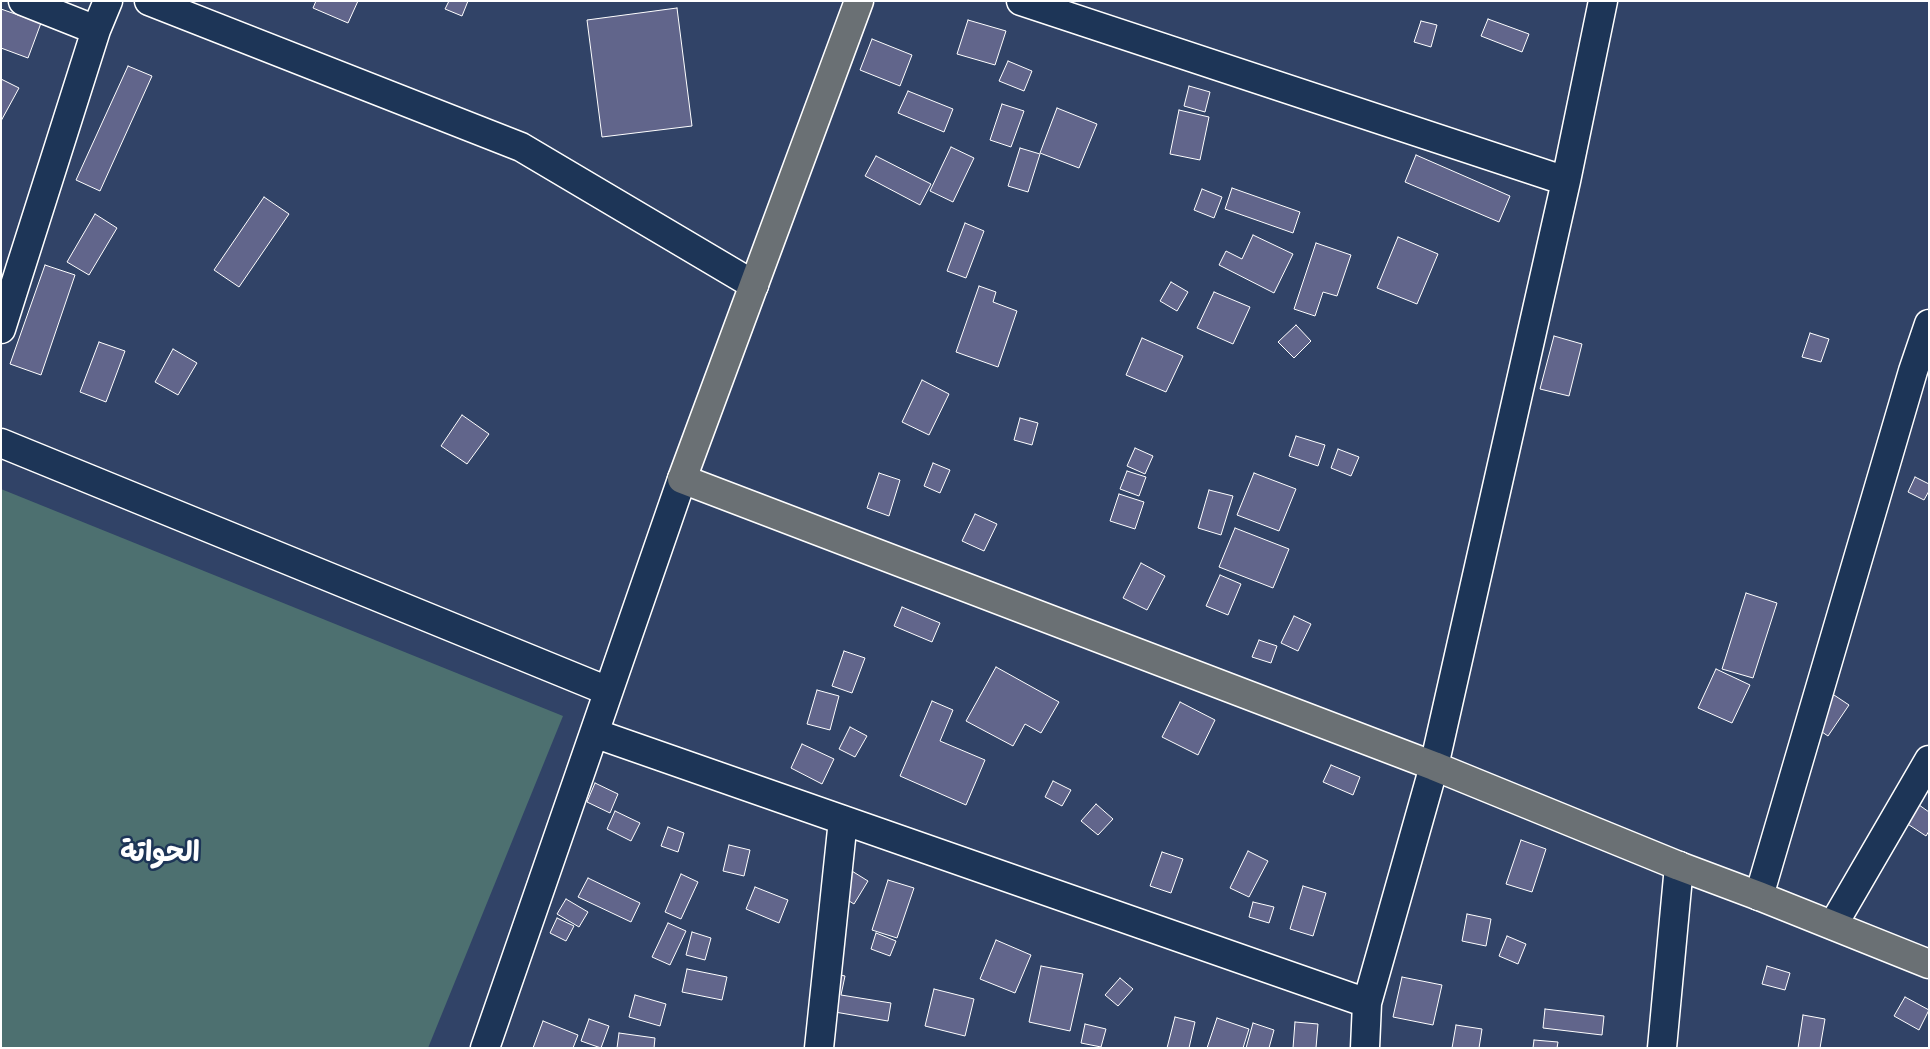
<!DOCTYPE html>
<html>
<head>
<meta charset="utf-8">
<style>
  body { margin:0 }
  #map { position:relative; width:1930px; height:1049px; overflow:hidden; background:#314367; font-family:"Shantell Sans",sans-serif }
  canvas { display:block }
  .frame { position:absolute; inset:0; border:2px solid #fff; pointer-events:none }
</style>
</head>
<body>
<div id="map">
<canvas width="1930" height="1049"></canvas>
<div class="frame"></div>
</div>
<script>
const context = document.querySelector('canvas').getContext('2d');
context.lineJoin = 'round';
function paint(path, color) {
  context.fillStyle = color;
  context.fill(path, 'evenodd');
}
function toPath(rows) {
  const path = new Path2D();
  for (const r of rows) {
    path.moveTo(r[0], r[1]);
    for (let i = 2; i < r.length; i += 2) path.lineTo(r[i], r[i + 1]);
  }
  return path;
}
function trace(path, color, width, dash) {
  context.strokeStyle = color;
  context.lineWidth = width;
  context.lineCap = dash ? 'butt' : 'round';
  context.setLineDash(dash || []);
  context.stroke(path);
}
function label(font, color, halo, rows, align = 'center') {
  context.font = font + ' "Shantell Sans","Playpen Sans Arabic",sans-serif';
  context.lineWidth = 5;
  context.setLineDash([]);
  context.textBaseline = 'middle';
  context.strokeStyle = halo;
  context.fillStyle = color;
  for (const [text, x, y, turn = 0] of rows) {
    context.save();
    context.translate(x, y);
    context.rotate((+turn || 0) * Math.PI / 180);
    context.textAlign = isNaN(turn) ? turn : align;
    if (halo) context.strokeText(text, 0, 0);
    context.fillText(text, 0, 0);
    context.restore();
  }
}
paint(toPath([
  [1,489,563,716,428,1048,1,1048]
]), '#4d7070');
const building = toPath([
  [316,1,358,1,348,23,313,8,316,1],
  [449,1,468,1,462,16,445,9,449,1],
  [677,8,692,126,602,137,587,20,677,8],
  [1,9,41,23,28,58,1,48,1,9],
  [1488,19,1529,34,1522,52,1481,36,1488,19],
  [968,20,1006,31,995,65,957,54,968,20],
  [1421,21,1437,25,1431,47,1414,42,1421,21],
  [872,39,912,55,900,86,860,70,872,39],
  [1008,61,1032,71,1024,91,999,81,1008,61],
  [128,66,152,76,100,191,76,180,128,66],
  [1,79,19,88,1,121,1,79],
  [1189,86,1210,92,1205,112,1184,106,1189,86],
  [908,91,953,109,944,132,898,113,908,91],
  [1002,104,1024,111,1011,147,990,140,1002,104],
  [1057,108,1097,124,1079,168,1040,153,1057,108],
  [1179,110,1209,117,1200,160,1170,154,1179,110],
  [951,147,974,158,953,202,930,191,951,147],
  [1020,148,1040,154,1028,192,1008,186,1020,148],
  [1416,155,1510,196,1499,222,1405,182,1416,155],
  [876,156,931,184,920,205,865,176,876,156],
  [1232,188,1300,212,1293,233,1225,209,1232,188],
  [1202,189,1222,197,1214,218,1194,210,1202,189],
  [264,197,289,214,239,287,214,270,264,197],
  [95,214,117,228,89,275,67,262,95,214],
  [965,223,984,231,966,278,947,271,965,223],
  [1253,235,1293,254,1274,293,1219,265,1226,251,1242,259,1253,235],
  [1398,237,1438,254,1417,304,1377,288,1398,237],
  [1316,243,1351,255,1337,296,1323,292,1315,316,1294,309,1316,243],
  [45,265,75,275,41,375,10,364,45,265],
  [1171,282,1188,292,1177,311,1160,301,1171,282],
  [979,286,996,292,993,302,1017,311,998,367,956,352,979,286],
  [1214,292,1250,307,1233,344,1197,328,1214,292],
  [1296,325,1311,341,1294,358,1278,342,1296,325],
  [1810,333,1829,339,1821,362,1802,357,1810,333],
  [1554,336,1582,344,1569,396,1540,389,1554,336],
  [1142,338,1183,356,1166,392,1126,375,1142,338],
  [99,342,125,351,106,402,80,392,99,342],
  [173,349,197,363,178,395,155,382,173,349],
  [922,380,949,394,929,435,902,422,922,380],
  [462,415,489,434,467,464,441,446,462,415],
  [1020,418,1038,423,1032,445,1014,440,1020,418],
  [1296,436,1325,445,1318,466,1289,456,1296,436],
  [1135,448,1153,456,1145,474,1127,466,1135,448],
  [1338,449,1359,457,1351,476,1331,468,1338,449],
  [933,463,950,470,940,493,924,486,933,463],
  [1127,471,1146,477,1139,496,1120,489,1127,471],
  [879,473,900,480,889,516,867,508,879,473],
  [1254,473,1296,489,1279,531,1237,515,1254,473],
  [1915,477,1929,484,1929,491,1924,500,1908,492,1915,477],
  [1209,490,1233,496,1221,535,1198,528,1209,490],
  [1119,494,1144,502,1135,529,1110,521,1119,494],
  [975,514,997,524,984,551,962,541,975,514],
  [1235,528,1289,549,1273,588,1219,567,1235,528],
  [1141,563,1165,576,1147,610,1123,598,1141,563],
  [1220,575,1241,584,1228,615,1206,606,1220,575],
  [1746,593,1777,603,1753,678,1722,669,1746,593],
  [902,607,940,623,932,642,894,626,902,607],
  [1294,616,1311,624,1298,651,1281,643,1294,616],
  [1259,640,1277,646,1271,663,1252,657,1259,640],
  [844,651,865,658,852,693,832,686,844,651],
  [996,667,1059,702,1041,733,1025,724,1013,746,966,721,996,667],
  [1716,669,1750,685,1732,723,1698,708,1716,669],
  [817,690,839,696,830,730,807,724,817,690],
  [1831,693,1849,705,1828,736,1810,724,1831,693],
  [932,701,953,710,940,741,985,760,966,805,900,776,932,701],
  [1180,702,1215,720,1198,755,1162,737,1180,702],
  [850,727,867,736,855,757,839,749,850,727],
  [802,744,834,759,822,784,791,768,802,744],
  [1331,765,1360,777,1353,795,1323,782,1331,765],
  [1053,781,1071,790,1062,806,1045,797,1053,781],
  [595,783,618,794,610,813,587,802,595,783],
  [1912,800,1929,812,1929,831,1926,836,1900,819,1912,800],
  [1096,804,1113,819,1098,835,1081,821,1096,804],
  [615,811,640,823,631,841,607,829,615,811],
  [668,827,684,833,678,852,661,846,668,827],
  [1521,840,1546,849,1532,892,1506,884,1521,840],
  [729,845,750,850,744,876,723,871,729,845],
  [1248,851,1268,861,1249,897,1230,888,1248,851],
  [1162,852,1183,859,1171,893,1150,886,1162,852],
  [847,868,868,881,854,904,833,891,847,868],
  [681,874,698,882,681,919,665,912,681,874],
  [588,878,640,903,631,922,578,897,588,878],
  [888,880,914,888,897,938,872,930,888,880],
  [1303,886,1326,893,1313,936,1290,929,1303,886],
  [755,887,788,900,779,923,746,909,755,887],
  [566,899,588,912,579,927,557,914,566,899],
  [1253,902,1274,907,1269,923,1249,917,1253,902],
  [1467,914,1491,919,1486,946,1462,941,1467,914],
  [557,918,574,926,566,941,550,933,557,918],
  [668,923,686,931,670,965,652,957,668,923],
  [692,932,711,938,705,960,686,955,692,932],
  [876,933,896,941,890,956,871,949,876,933],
  [1507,936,1526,944,1518,964,1499,956,1507,936],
  [996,940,1031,955,1015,993,980,979,996,940],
  [1041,966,1083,974,1070,1031,1029,1022,1041,966],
  [1767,966,1790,973,1785,990,1762,984,1767,966],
  [687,969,727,977,722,1000,682,992,687,969],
  [823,971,845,976,841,995,891,1003,888,1021,817,1009,823,971],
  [1402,977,1442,985,1433,1025,1393,1017,1402,977],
  [1120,978,1133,989,1118,1006,1105,995,1120,978],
  [934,989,974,999,965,1036,925,1026,934,989],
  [635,995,666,1004,660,1026,629,1017,635,995],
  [1905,997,1929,1010,1919,1030,1894,1016,1905,997],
  [1545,1009,1604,1016,1602,1035,1543,1028,1545,1009],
  [1803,1015,1825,1019,1820,1048,1798,1048,1803,1015],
  [1175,1017,1195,1022,1189,1048,1167,1048,1175,1017],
  [1217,1018,1249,1029,1243,1048,1207,1048,1217,1018],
  [589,1019,609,1026,601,1048,581,1041,589,1019],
  [543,1021,578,1035,573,1048,533,1048,543,1021],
  [1295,1022,1318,1024,1316,1048,1293,1048,1295,1022],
  [1253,1023,1274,1030,1269,1048,1246,1048,1253,1023],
  [1085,1024,1106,1029,1101,1047,1081,1043,1085,1024],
  [1456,1025,1482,1029,1479,1048,1452,1048,1456,1025],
  [619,1033,655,1038,654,1048,617,1048,619,1033],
  [1534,1040,1558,1042,1557,1048,1533,1048,1534,1040]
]);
paint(building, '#61658b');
trace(building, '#fff', 1);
const minor = toPath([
  [23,1,96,30],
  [149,1,521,147,754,285],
  [1021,1,1566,181],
  [1,329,96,30,108,1],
  [1,443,608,691],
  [594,733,1367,1003],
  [1759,896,1913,371,1929,324],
  [1833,925,1929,760],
  [485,1048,682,479],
  [819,1048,843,820],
  [1365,1048,1367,1003,1434,766,1566,181,1603,1],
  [1662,1048,1679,866]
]);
const major = toPath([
  [859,1,682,479,1434,766,1679,866,1759,896,1929,964]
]);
trace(minor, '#fff', 31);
trace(major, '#fff', 31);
trace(minor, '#1d3557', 28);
trace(major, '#6a7074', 28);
label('bold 28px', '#fff', '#1d3557', [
  ["الحواتة",160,854]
]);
</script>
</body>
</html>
